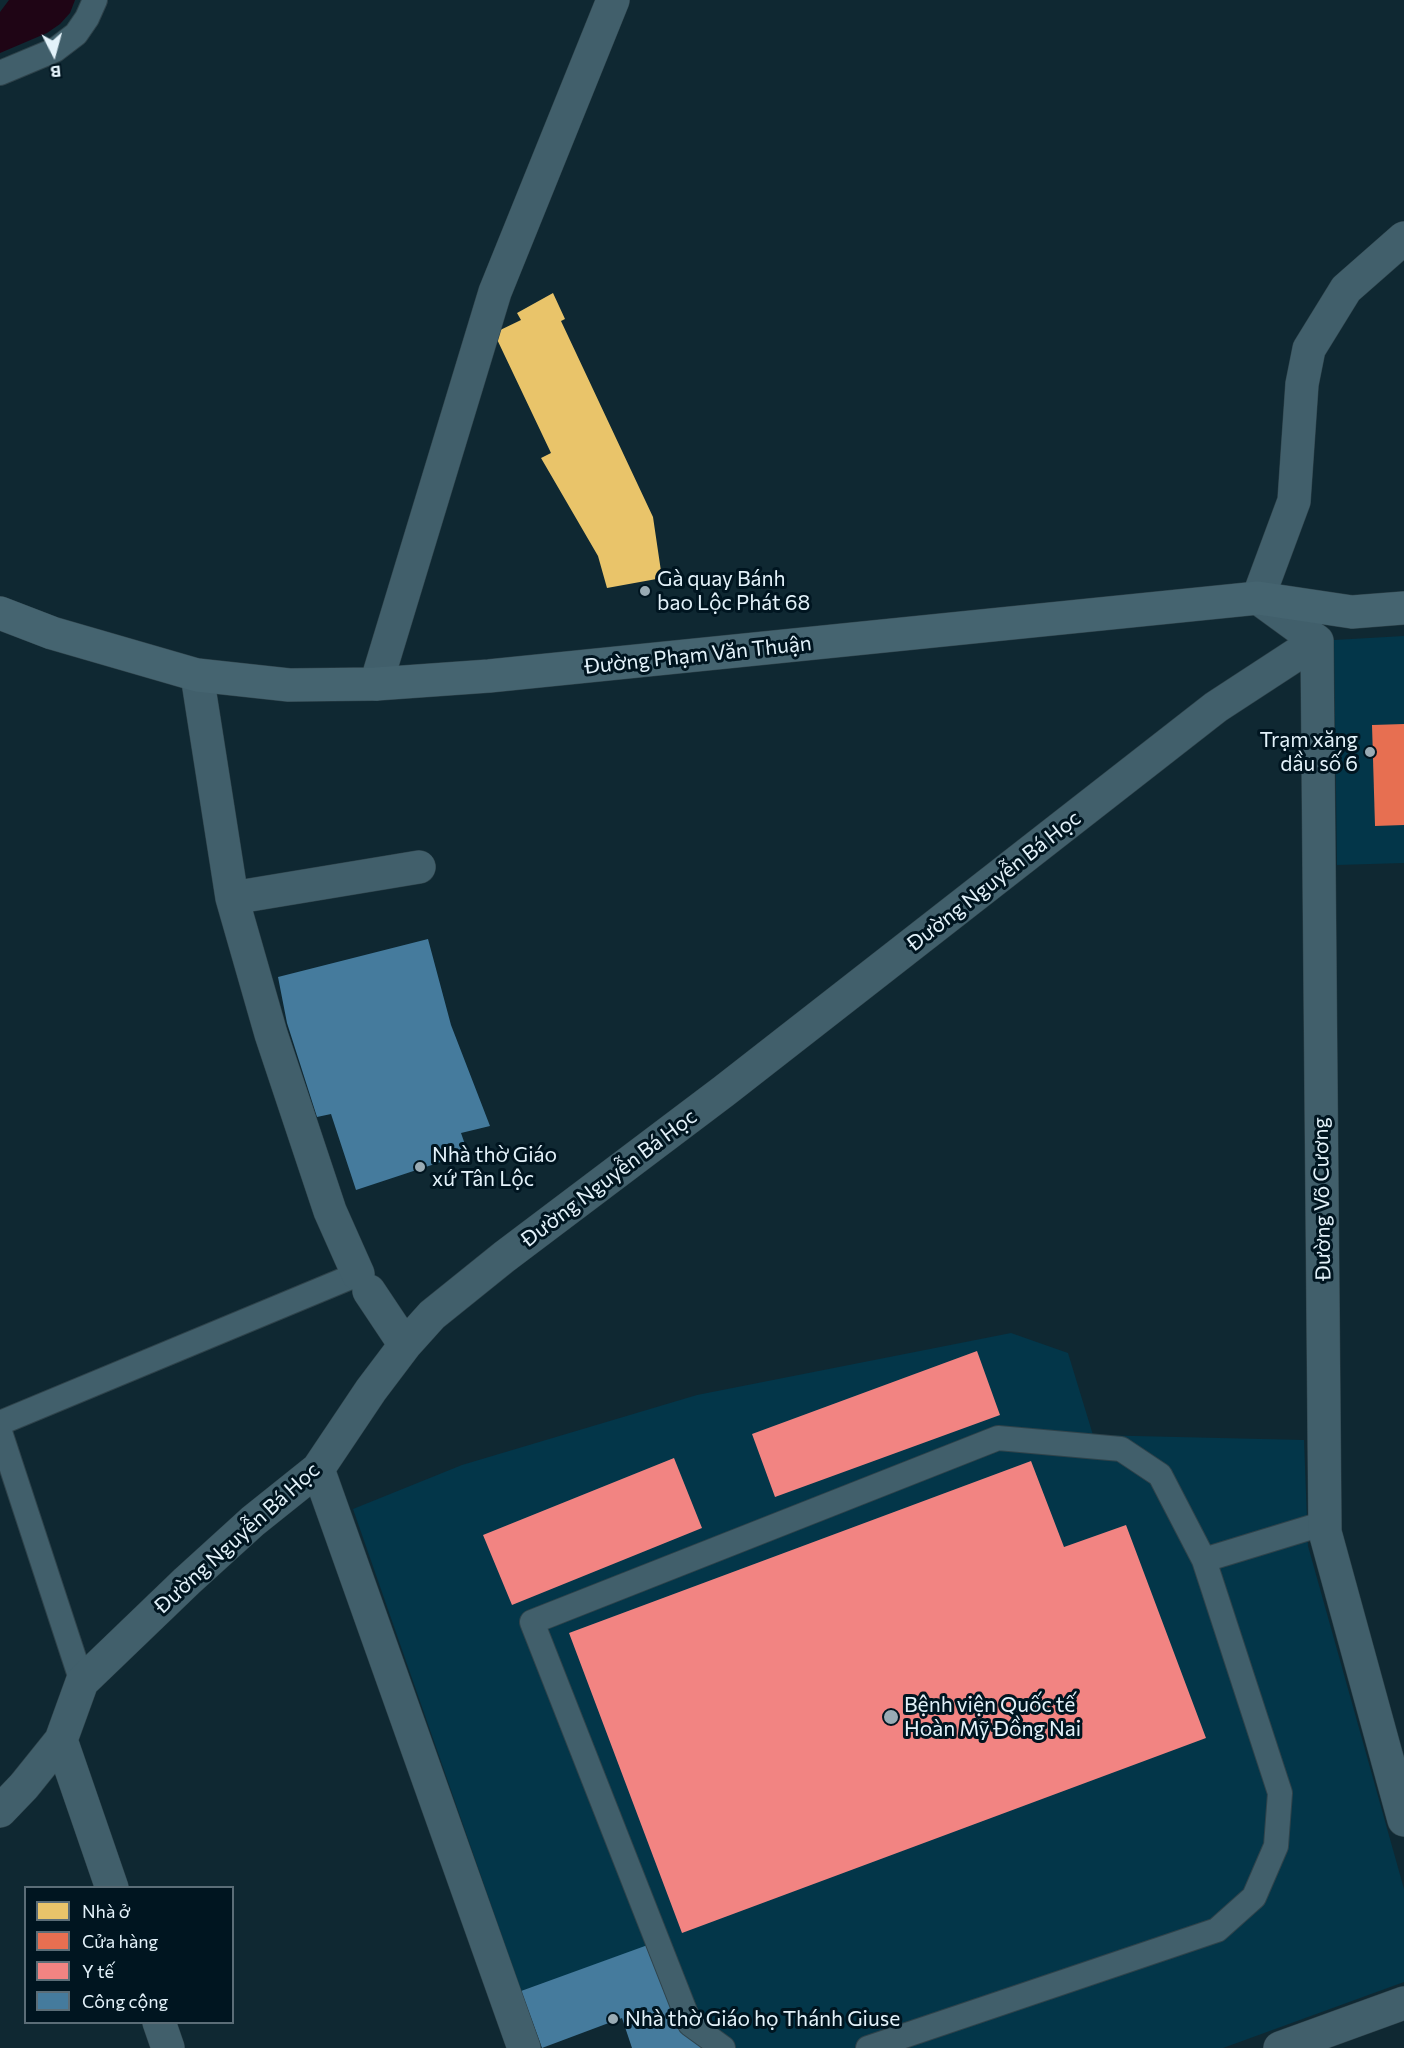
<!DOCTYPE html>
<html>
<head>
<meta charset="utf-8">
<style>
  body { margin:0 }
  #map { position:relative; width:1404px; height:2048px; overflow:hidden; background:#0f2832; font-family:Commissioner,sans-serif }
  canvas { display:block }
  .legend { position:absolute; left:24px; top:1886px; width:210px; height:138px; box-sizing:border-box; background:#001520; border:2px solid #5b6d77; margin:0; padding:8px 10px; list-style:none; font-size:18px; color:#e3f2fa }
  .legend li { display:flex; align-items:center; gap:12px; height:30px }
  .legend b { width:30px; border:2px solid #5b6d77 }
  .north { position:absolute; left:24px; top:24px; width:60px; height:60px; -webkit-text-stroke:4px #001520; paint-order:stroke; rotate:174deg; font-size:16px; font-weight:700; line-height:24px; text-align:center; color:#e3f2fa }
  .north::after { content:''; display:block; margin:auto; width:21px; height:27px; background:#e3f2fa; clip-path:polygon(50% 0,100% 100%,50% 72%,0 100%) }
</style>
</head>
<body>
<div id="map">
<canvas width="1404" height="2048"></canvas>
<ul class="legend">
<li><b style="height:16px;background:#e9c46a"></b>Nhà ở</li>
<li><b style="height:16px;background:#e76f51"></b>Cửa hàng</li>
<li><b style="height:16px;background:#f28482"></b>Y tế</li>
<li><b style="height:16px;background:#457b9d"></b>Công cộng</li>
</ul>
<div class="north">B</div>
</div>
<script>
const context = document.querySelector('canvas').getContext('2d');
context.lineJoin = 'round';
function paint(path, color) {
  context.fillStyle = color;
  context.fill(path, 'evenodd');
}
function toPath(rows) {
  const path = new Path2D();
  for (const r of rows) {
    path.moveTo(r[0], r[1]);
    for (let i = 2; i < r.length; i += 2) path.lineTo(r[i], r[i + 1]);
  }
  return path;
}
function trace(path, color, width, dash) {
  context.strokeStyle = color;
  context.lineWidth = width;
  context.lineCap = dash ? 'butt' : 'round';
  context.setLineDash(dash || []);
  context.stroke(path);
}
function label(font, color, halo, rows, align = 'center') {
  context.font = font + ' Commissioner,sans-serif';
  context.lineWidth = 6;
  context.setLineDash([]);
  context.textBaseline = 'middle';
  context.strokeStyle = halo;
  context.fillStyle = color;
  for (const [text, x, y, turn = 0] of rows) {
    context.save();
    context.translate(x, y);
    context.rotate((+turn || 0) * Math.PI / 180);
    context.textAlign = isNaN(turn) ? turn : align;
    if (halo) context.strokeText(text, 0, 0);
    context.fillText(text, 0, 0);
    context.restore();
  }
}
paint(toPath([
  [1404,636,1404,863,1337,865,1334,640],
  [1011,1333,1068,1353,1093,1435,1304,1440,1308,1546,1404,1889,1404,1982,1223,2048,706,2048,667,1939,521,1991,353,1509,462,1465,697,1395]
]), '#033649');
paint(toPath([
  [9,0,75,0,70,13,60,24,47,33,0,53,0,12]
]), '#1f0515');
paint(toPath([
  [553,293,565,319,561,321,653,517,662,578,607,588,598,556,541,458,551,453,494,333,521,320,517,313]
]), '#e9c46a');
paint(toPath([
  [1404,724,1404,825,1375,826,1372,725]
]), '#e76f51');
paint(toPath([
  [977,1351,1000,1415,775,1497,752,1434],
  [674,1458,702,1528,512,1605,483,1535],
  [1031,1461,1064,1547,1126,1525,1206,1738,682,1933,569,1633]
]), '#f28482');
paint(toPath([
  [428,939,451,1025,490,1126,461,1133,468,1153,356,1190,331,1114,317,1117,287,1023,278,977],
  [667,1938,706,2048,632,2048,622,2018,542,2048,521,1991]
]), '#457b9d');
const lane = toPath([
  [0,73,55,50,76,34,87,18,95,0],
  [0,1423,358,1274],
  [0,1432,82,1682],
  [723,2048,690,2024,532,1622,998,1438,1121,1449,1160,1475,1204,1560,1325,1523],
  [868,2048,1217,1930,1254,1897,1276,1846,1280,1793,1204,1560]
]);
const street = toPath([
  [1404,238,1346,289,1309,349,1302,384,1294,501,1258,598,1317,641,1325,1532,1404,1820],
  [197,675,232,898,271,1034,330,1211,358,1274],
  [376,684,495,292,613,0],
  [232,898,419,867],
  [369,1291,405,1345],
  [318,1469,524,2048],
  [61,1740,112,1888],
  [0,1811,24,1786,61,1740,82,1682,187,1581,253,1521,318,1469,371,1390,405,1345,432,1315,504,1257,724,1091,1216,707,1317,641],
  [159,2022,168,2048],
  [1280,2048,1404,2003]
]);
const primary = toPath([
  [0,613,52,633,197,675,289,685,376,684,489,676,1258,598,1352,612,1404,608]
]);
trace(lane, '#2f434b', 26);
trace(street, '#2f434b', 34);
trace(primary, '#2f434b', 34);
trace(lane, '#415f6b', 24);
trace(street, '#415f6b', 33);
trace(primary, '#456470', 33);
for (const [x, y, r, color] of [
  [645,591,6,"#99abb4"],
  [1370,752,6,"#99abb4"],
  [420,1167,6,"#99abb4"],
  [891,1717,8,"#99abb4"],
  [613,2019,6,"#99abb4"]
]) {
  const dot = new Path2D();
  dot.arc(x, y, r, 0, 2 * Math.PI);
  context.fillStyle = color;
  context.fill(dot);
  trace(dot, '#001520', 2);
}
label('21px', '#e3f2fa', '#001520', [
  ["Gà quay Bánh",657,579],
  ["bao Lộc Phát 68",657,603],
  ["Trạm xăng",1358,740,"right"],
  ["dầu số 6",1358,764,"right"],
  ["Nhà thờ Giáo",432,1155],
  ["xứ Tân Lộc",432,1179],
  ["Bệnh viện Quốc tế",904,1705],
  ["Hoàn Mỹ Đồng Nai",904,1729],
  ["Nhà thờ Giáo họ Thánh Giuse",625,2019]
], 'left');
label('21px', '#e3f2fa', '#001520', [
  ["Đường Phạm Văn Thuận",698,655,-6],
  ["Đường Nguyễn Bá Học",994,881,-38],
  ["Đường Nguyễn Bá Học",609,1178,-37],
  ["Đường Võ Cương",1322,1199,-91],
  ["Đường Nguyễn Bá Học",237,1538,-42]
]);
</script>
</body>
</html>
